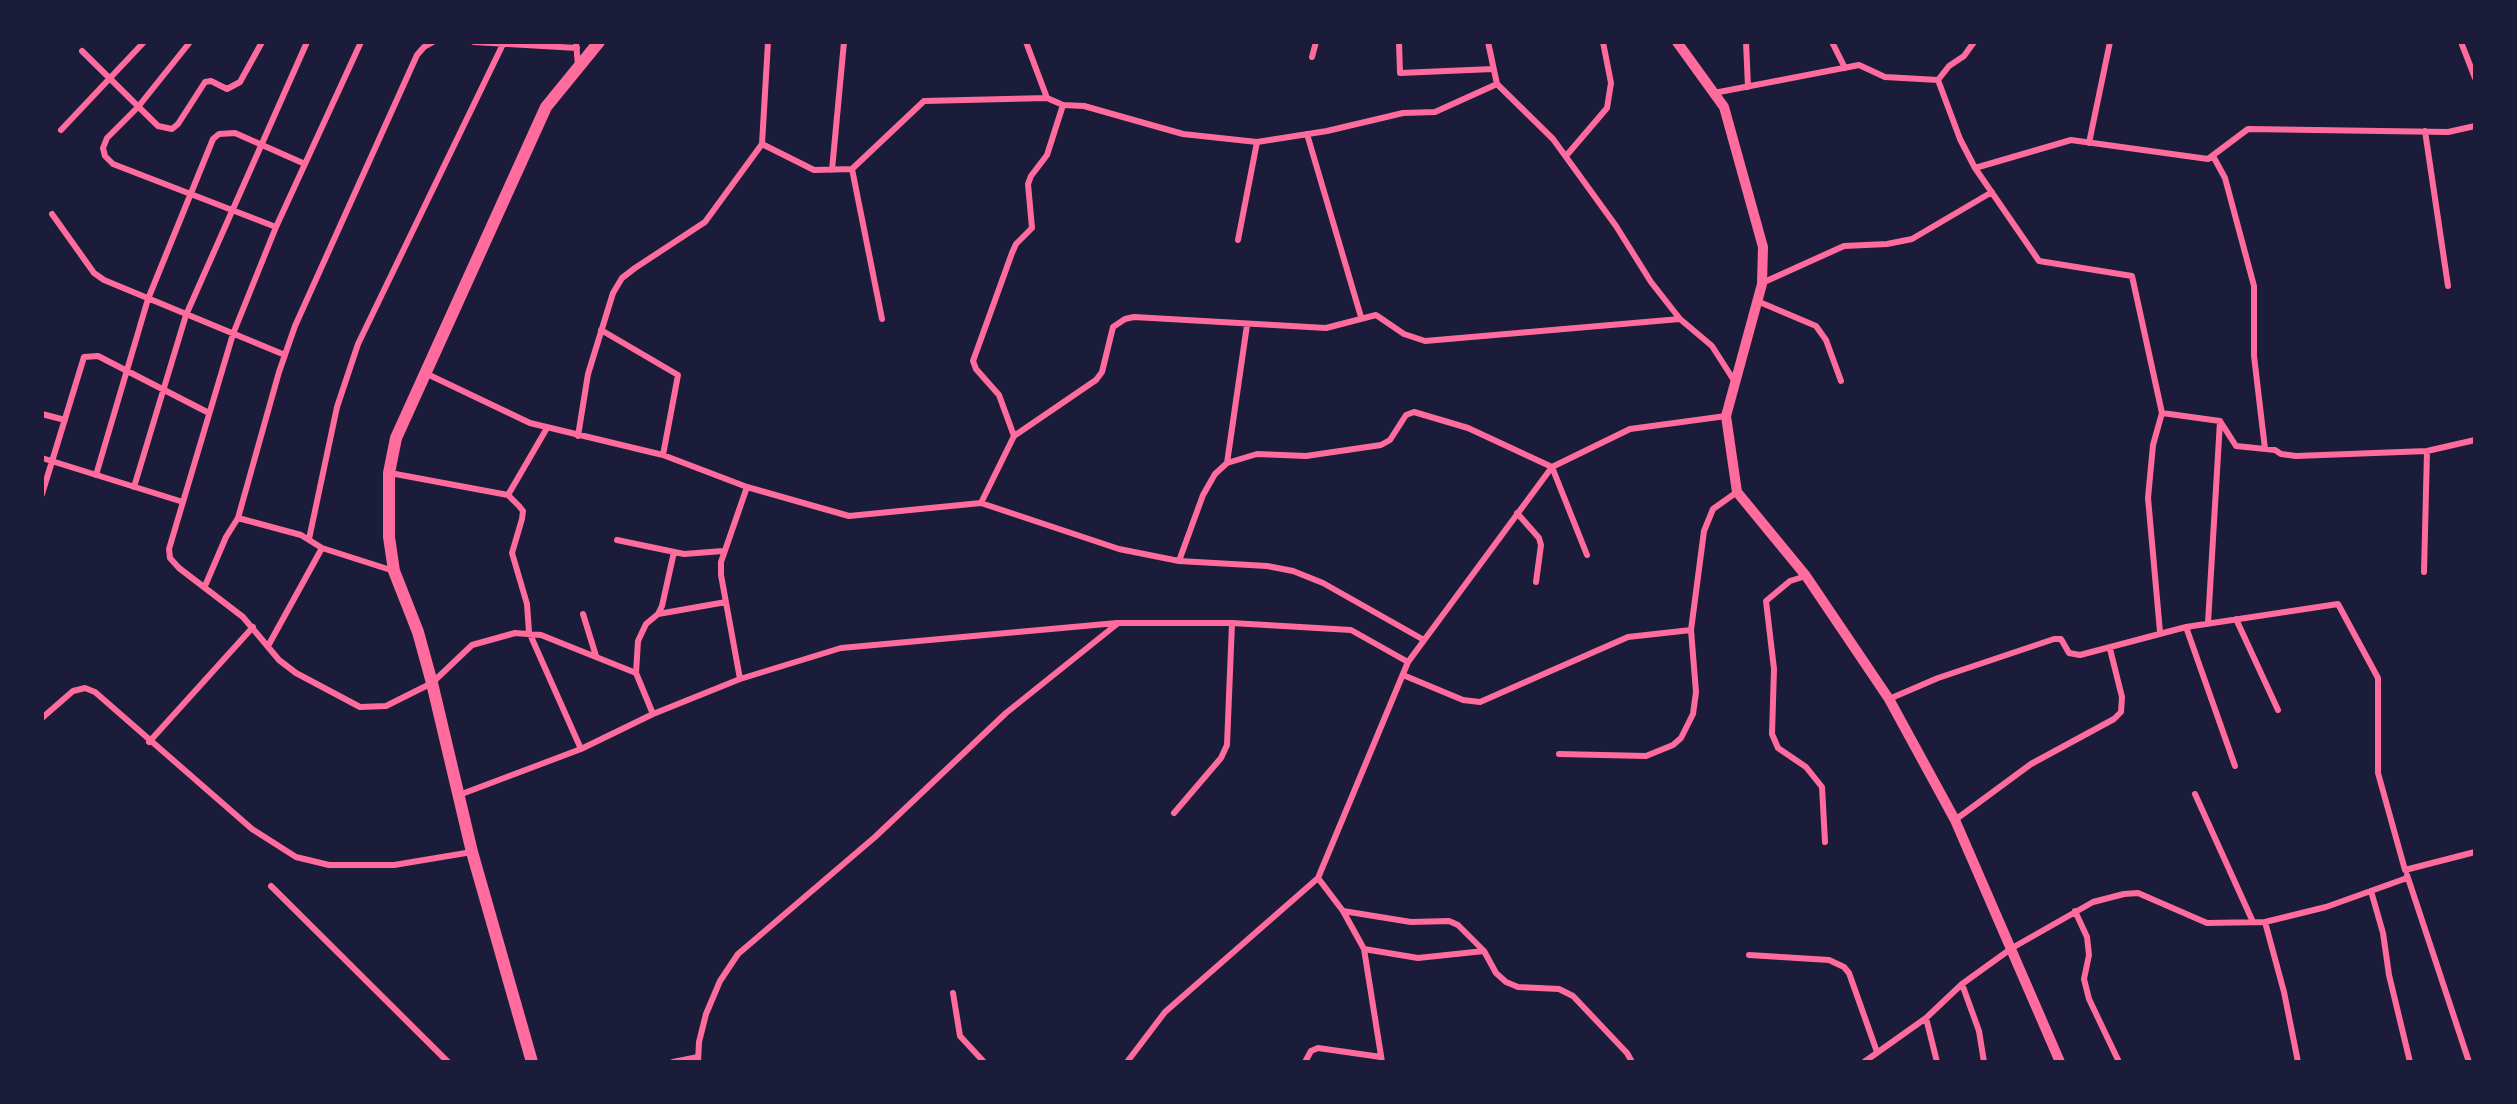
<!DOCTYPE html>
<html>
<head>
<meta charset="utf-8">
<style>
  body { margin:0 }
  #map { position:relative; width:2517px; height:1104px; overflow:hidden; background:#1b1b3a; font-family:Montserrat,sans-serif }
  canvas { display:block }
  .frame { position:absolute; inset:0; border:44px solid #1b1b3a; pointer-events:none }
</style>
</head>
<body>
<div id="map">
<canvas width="2517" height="1104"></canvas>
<div class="frame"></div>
</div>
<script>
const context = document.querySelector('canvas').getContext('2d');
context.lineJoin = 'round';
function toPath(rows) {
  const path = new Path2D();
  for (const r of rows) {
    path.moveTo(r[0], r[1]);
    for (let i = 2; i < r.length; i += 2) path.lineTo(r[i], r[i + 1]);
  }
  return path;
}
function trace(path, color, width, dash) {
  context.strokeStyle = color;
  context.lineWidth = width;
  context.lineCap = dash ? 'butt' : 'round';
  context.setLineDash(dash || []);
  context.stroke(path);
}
trace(toPath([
  [190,42,138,107,107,138,103,148,105,156,113,164,276,227],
  [361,42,276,227,233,334,169,549,170,558,179,568,243,617,279,660,296,673,360,707,386,706,432,683,472,645,515,633,541,635,636,673],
  [474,42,577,48],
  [576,42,578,66],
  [768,42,762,144,814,170,852,169,924,101,1047,98,1063,105,1084,106,1183,134,1257,142,1327,131,1403,113,1435,112,1497,84,1553,139,1616,226,1651,282,1680,319,1712,346,1735,382],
  [1026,42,1047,98],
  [1399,42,1400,73,1493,69],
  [1488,42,1497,84],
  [1746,42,1748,87],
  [1832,42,1845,68],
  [2461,42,2475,78],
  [82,51,158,126,172,129,178,124,205,82,211,81,227,89,240,82,262,42],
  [1312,57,1316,42],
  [1938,80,1949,66,1964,56,1974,42],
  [1714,93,1859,65,1885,77,1938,80,1960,139,1975,168,2071,140,2208,159,2248,129,2448,132,2475,126],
  [61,130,144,42],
  [2425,131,2448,286],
  [1307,134,1361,317],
  [2089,143,2110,42],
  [1566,156,1607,108,1611,83,1603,42],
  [2213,156,2225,178,2254,286,2254,356,2265,449],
  [1975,168,2039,261,2132,276,2162,413,2153,445,2148,498,2160,632],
  [852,169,882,319],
  [832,170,844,42],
  [52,214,94,273,104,280,285,355],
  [1238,240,1257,142],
  [1762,283,1844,246,1887,244,1912,239,1992,192],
  [1757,301,1816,326,1826,340,1841,381],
  [601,330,678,375,663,455],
  [425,373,530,423,663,455,747,487,849,516,981,503,1119,549,1179,561,1267,566,1293,571,1323,583,1424,640],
  [2162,413,2220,421,2236,446,2275,450,2281,454,2296,456,2427,451,2475,440],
  [42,414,65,420],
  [578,436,588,374,613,293,622,278,635,268,705,222,762,144],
  [1014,436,999,395,976,369,973,361,1012,253,1016,244,1032,228,1028,184,1031,176,1047,155,1063,105],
  [42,458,183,502],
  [1227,463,1247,325],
  [390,473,508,495,519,506,523,511,522,519,512,553,527,604,529,632,581,749],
  [96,475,148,299,213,139,219,134,235,133,305,164],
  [134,487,186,315,307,42],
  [42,494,84,357,98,356,209,413],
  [508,495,547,428],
  [981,503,1014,436,1096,380,1102,372,1113,327,1125,319,1134,317,1326,328,1376,315,1404,334,1425,341,1680,319],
  [1517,513,1539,538,1541,545,1536,582],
  [238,518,301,535,322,548],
  [309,539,337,407,358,344,504,42],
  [617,540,684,554,723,551],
  [1179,561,1203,495,1215,474,1227,463,1257,454,1306,456,1381,445,1390,440,1406,415,1414,412,1468,428,1552,467,1587,555],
  [2424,572,2427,451],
  [1806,576,1790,581,1766,601,1774,669,1772,734,1778,748,1806,767,1822,787,1825,842],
  [205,586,226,537,238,518,279,372,295,326,417,55,424,47,433,42],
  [583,614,596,656],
  [658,614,726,602],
  [2236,619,2278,710],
  [2208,623,2220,421],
  [2186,627,2235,766],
  [268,646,322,548,394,571],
  [1403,675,1463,700,1480,702,1628,637,1691,630],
  [740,679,721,575,721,562,747,487],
  [1889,699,1938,678,2054,639,2061,639,2069,653,2080,655,2186,627,2338,604,2378,678,2378,773,2405,870,2475,852],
  [653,714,636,673,638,641,646,624,658,614,662,606,674,552],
  [42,718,73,691,85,688,95,692,252,829,296,857,329,865,394,865,472,852],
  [149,742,253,627],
  [1559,754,1646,756,1673,745,1681,738,1693,714,1696,692,1691,630,1704,531,1713,509,1737,492],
  [2195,794,2253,922],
  [459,795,581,749,653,714,740,679,841,648,1117,623,1232,623,1351,630,1408,662],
  [1174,813,1221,758,1227,745,1232,623],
  [1955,820,2031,764,2114,719,2121,712,2122,697,2110,649],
  [2407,875,2469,1062],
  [1318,878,1343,911,1364,949,1382,1062],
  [271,886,448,1062],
  [2371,891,2383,933,2389,975,2410,1062],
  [1343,911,1411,922,1449,921,1458,925,1484,951,1496,973,1506,982,1518,987,1559,989,1573,996,1627,1053,1632,1062],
  [2075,911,2087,937,2089,955,2084,979,2089,999,2119,1062],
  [2265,922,2284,992,2298,1062],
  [1364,949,1418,958,1484,951],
  [1749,955,1829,960,1844,967,1849,973,1877,1052],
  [1962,984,1979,1031,1984,1062],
  [953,993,960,1036,984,1062],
  [1926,1018,1937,1062],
  [673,1062,698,1057],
  [698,1062,699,1042,706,1014,720,981,738,954,875,837,1006,713,1117,624],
  [1127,1062,1165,1012,1318,878,1408,662,1552,467,1630,429,1726,416],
  [1305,1062,1311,1051,1318,1048,1381,1057],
  [1864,1062,1926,1018,1962,984,2012,948,2093,902,2124,894,2138,893,2207,923,2265,922,2326,907,2407,878]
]), '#ff6b9d', 6);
trace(toPath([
  [1677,42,1724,107,1763,247,1762,284,1726,416,1737,492,1806,576,1889,699,1955,820,2060,1062]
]), '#ff6b9d', 10);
trace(toPath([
  [532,1062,472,852,432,683,418,632,394,571,389,537,389,473,396,438,546,107,599,42]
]), '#ff6b9d', 12);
</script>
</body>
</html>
